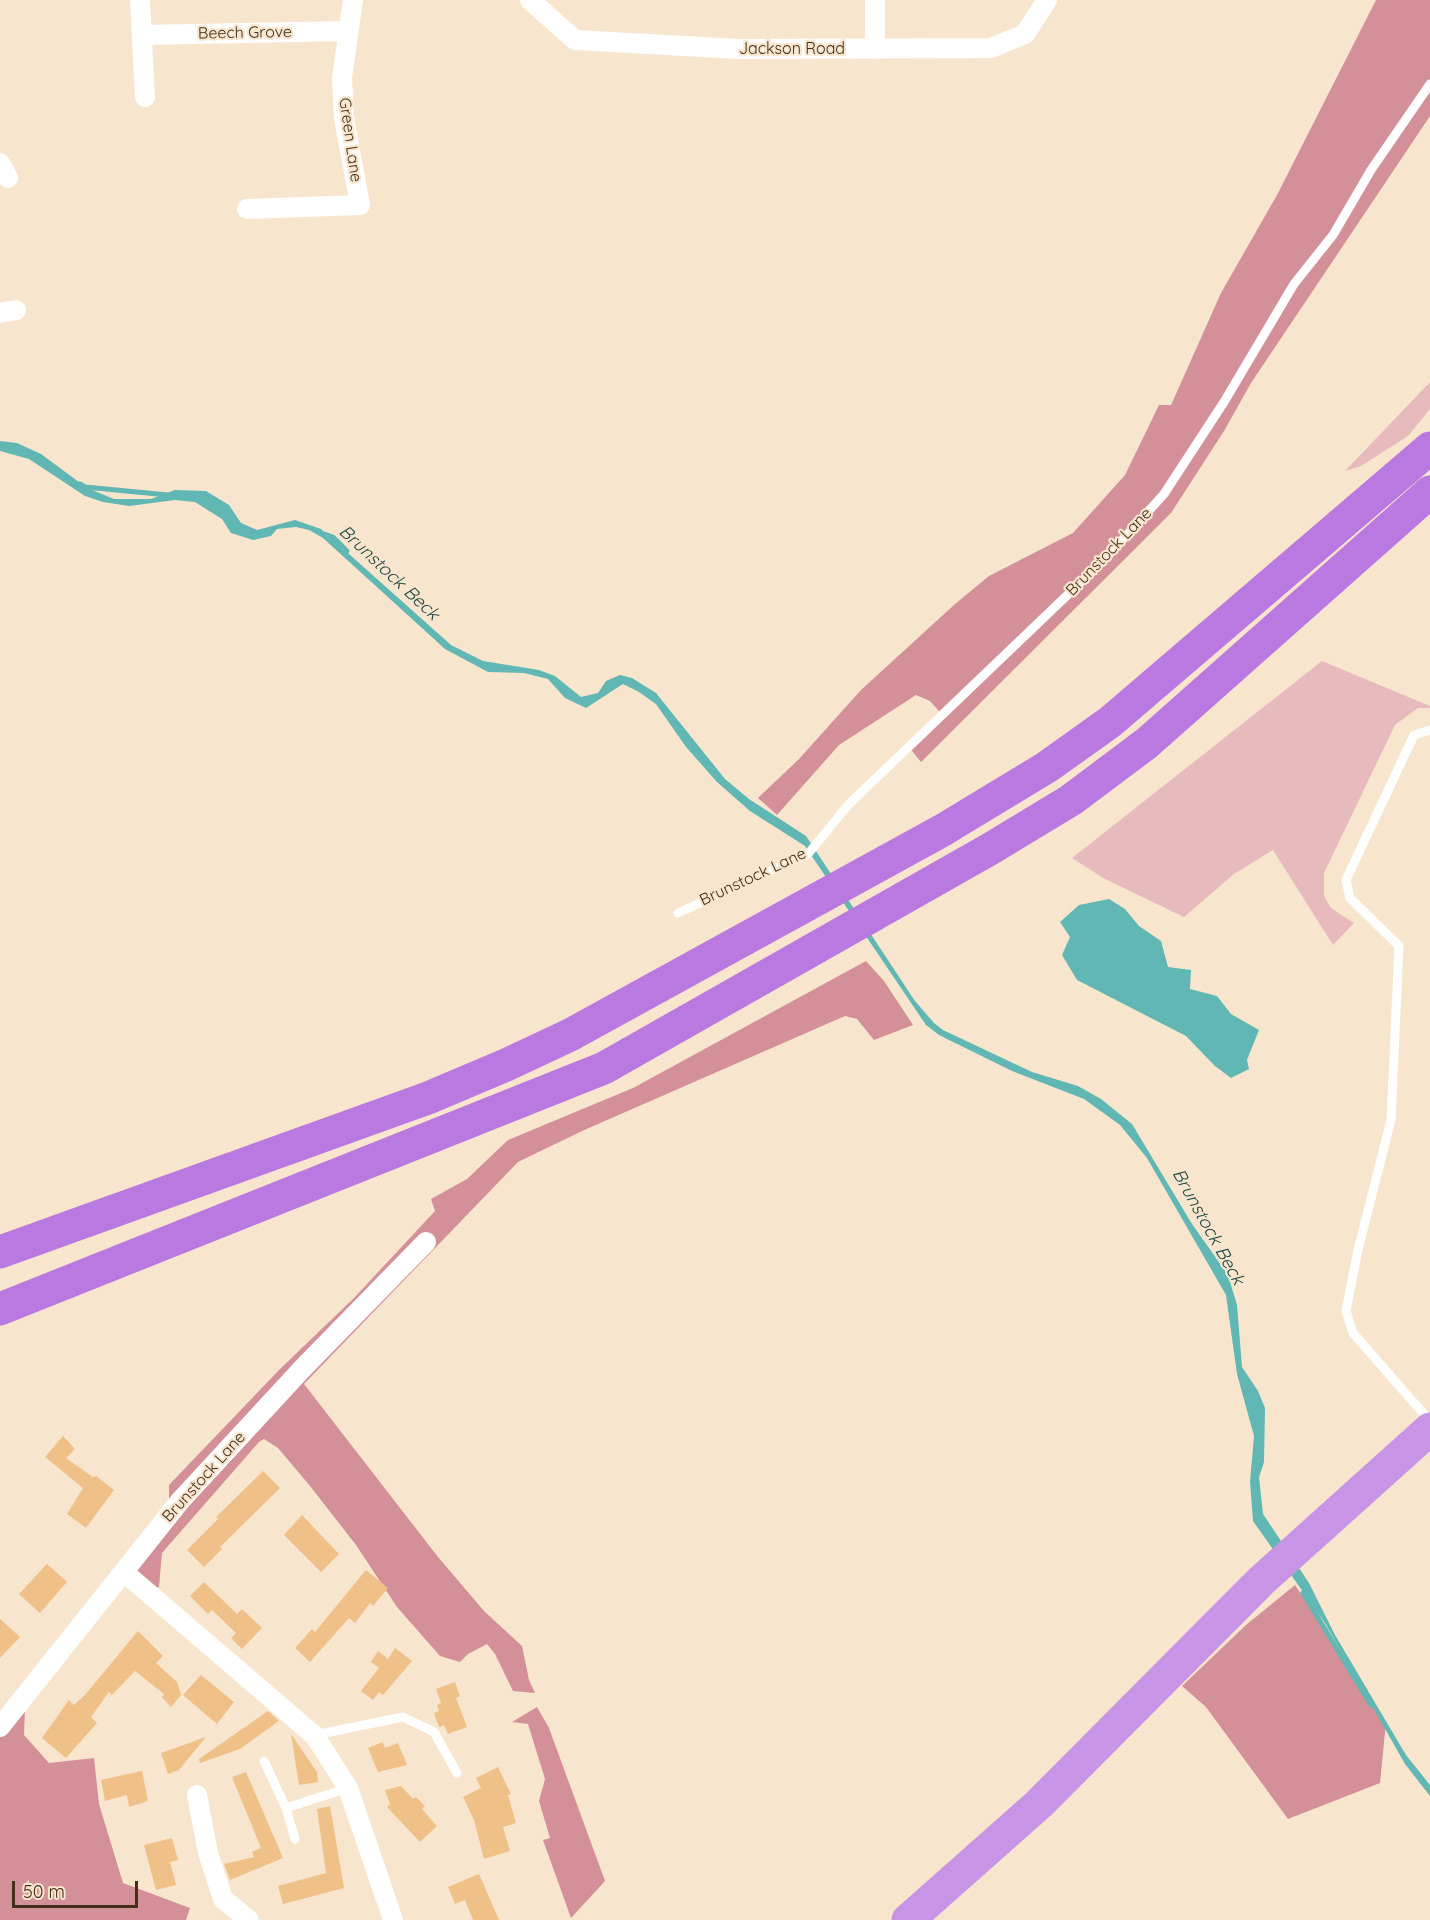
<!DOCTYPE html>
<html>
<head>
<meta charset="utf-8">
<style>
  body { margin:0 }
  #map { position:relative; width:1430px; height:1920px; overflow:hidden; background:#f8e5ce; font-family:Quicksand,sans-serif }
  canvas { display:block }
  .scale { position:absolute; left:12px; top:1881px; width:126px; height:27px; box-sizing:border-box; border:3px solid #423019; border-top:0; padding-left:8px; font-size:18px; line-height:21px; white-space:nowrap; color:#423019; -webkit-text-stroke:4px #f8e5ce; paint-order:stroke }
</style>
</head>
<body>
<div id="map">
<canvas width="1430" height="1920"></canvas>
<div class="scale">50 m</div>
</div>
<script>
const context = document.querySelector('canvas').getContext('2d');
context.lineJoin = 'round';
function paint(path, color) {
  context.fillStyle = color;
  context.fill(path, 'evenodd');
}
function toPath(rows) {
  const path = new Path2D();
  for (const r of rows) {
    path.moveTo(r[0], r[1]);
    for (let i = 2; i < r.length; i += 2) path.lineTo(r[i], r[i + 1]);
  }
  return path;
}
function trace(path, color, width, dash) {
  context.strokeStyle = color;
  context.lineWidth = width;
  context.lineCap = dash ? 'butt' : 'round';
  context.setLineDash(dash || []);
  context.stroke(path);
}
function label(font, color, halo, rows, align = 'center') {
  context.font = font + ' Quicksand,sans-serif';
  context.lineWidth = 4.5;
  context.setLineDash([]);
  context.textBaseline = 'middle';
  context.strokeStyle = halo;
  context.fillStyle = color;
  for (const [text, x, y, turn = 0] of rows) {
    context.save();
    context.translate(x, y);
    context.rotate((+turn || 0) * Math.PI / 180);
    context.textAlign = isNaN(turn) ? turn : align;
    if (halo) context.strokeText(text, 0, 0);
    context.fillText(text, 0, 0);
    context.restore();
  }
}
paint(toPath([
  [1430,382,1430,409,1408,436,1361,466,1345,471],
  [1322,661,1430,706,1430,708,1418,708,1395,725,1324,873,1324,896,1331,908,1354,923,1333,945,1273,850,1234,874,1184,917,1105,879,1072,858]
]), '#e7babe');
paint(toPath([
  [1376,0,1430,0,1430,116,1251,383,1224,431,1171,513,921,762,908,746,944,717,930,701,916,695,839,745,777,815,758,798,799,759,861,690,955,604,989,576,1073,533,1125,475,1159,405,1171,405,1221,293,1277,195],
  [866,961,884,981,913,1025,874,1040,857,1019,845,1016,582,1131,518,1162,304,1384,438,1557,484,1611,522,1646,529,1680,535,1693,513,1691,495,1654,487,1644,468,1654,460,1662,440,1656,397,1607,356,1545,310,1486,278,1448,264,1439,259,1442,162,1553,159,1587,156,1588,137,1573,137,1547,169,1501,169,1485,280,1369,354,1298,435,1211,431,1199,467,1179,508,1140,633,1088],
  [1295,1585,1386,1722,1380,1783,1288,1819,1206,1707,1182,1686,1246,1625],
  [537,1707,549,1728,605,1881,571,1918,543,1840,550,1838,539,1801,545,1779,528,1724,512,1722],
  [25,1709,24,1735,49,1763,94,1758,99,1804,123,1883,190,1908,186,1920,0,1920,0,1715]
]), '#d49098');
paint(toPath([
  [0,441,17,443,41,454,87,488,114,499,151,499,175,490,206,491,229,505,241,523,257,530,295,520,321,529,451,645,483,661,539,670,555,676,581,697,598,693,606,681,620,675,632,678,656,693,725,779,749,799,806,836,915,1001,934,1023,943,1030,1032,1072,1078,1086,1101,1099,1132,1124,1192,1224,1228,1275,1237,1305,1242,1367,1258,1391,1265,1408,1264,1462,1259,1477,1263,1514,1309,1583,1335,1635,1406,1755,1430,1785,1430,1796,1405,1764,1325,1623,1253,1521,1250,1482,1254,1436,1237,1374,1226,1295,1147,1158,1120,1125,1084,1099,1012,1071,939,1035,926,1025,805,846,750,811,717,782,686,747,656,704,639,692,623,684,586,708,565,698,548,679,524,673,488,672,445,649,323,538,309,530,296,527,277,529,271,536,253,540,231,533,222,519,195,502,175,500,129,506,103,502,85,496,29,459,0,451],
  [1109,899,1125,909,1139,926,1161,941,1168,967,1191,970,1190,989,1217,996,1231,1014,1259,1030,1247,1060,1249,1069,1231,1078,1215,1066,1186,1036,1077,980,1062,955,1070,937,1060,922,1079,905]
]), '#61b7b3');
trace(toPath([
  [80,484,85,487,168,495],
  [324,534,333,537,347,551],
  [1303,1593,1371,1705]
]), '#61b7b3', 5);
paint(toPath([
  [63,1436,75,1449,66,1458,93,1477,96,1476,114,1490,86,1528,67,1514,83,1488,45,1457],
  [263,1471,280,1488,220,1547,222,1549,204,1567,187,1550,218,1519,216,1517],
  [302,1515,339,1554,321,1572,284,1535],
  [47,1564,67,1582,40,1613,19,1594],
  [366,1570,388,1588,373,1606,370,1603,355,1623,349,1618,310,1662,295,1648,312,1629,315,1632],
  [204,1582,237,1614,242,1609,262,1628,242,1649,231,1638,236,1633,212,1610,208,1614,190,1596],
  [0,1619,20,1637,0,1658],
  [138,1631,163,1656,156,1663,177,1682,181,1695,171,1707,162,1697,164,1694,135,1671,112,1695,109,1692,91,1717,97,1723,66,1758,42,1738,69,1700,74,1705,85,1695],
  [395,1648,412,1661,383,1695,379,1692,373,1700,361,1691,379,1668,371,1662,378,1651,388,1659],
  [201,1675,234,1702,217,1724,183,1695],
  [455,1682,460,1696,456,1698,467,1727,448,1734,444,1725,439,1727,434,1713,439,1711,437,1705,441,1703,436,1689],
  [268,1711,279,1721,240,1749,200,1763,199,1759],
  [291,1734,317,1772,318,1782,299,1785],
  [206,1737,179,1770,168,1774,161,1753],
  [383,1742,385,1748,398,1743,407,1765,378,1772,368,1748],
  [498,1767,511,1794,508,1795,516,1823,503,1827,510,1851,484,1859,474,1820,463,1797,481,1788,476,1778],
  [142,1771,148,1801,129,1807,127,1795,105,1801,101,1780],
  [246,1772,283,1858,230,1880,224,1864,254,1857,252,1852,261,1848,232,1777],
  [401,1786,413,1799,416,1797,425,1806,422,1809,437,1826,420,1842,387,1807,390,1804,385,1790],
  [330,1806,344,1888,283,1904,278,1886,326,1873,317,1809],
  [172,1838,178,1860,170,1862,176,1885,156,1890,144,1845],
  [479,1874,486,1890,499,1920,473,1920,465,1900,455,1904,448,1887]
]), '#efc088');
trace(toPath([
  [1430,730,1414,735,1346,880,1350,898,1399,946,1391,1120,1358,1250,1346,1311,1353,1333,1430,1421],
  [678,913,808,854,849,804,1104,560,1164,494,1224,402,1294,284,1333,235,1371,170,1430,84],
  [315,1735,403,1717,434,1732,457,1773],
  [264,1761,286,1808],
  [295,1839,286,1808,348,1788]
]), '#fff', 9);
trace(toPath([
  [140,0,145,97],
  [530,0,575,40,739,49,991,48,1025,34,1047,0],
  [142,35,348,31],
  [875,49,875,0],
  [0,163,8,178],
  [247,209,360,205,344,118,342,78,353,0],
  [0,313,16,310],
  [125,1573,315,1736,348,1788,393,1920],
  [0,1727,180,1501,302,1369,426,1242],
  [197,1795,208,1853,223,1899,249,1920]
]), '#fff', 20);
trace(toPath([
  [908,1920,1039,1804,1261,1581,1430,1429]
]), '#c894e6', 33);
trace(toPath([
  [0,1252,428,1098,506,1065,570,1035,943,830,1047,767,1110,722,1430,448],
  [0,1309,604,1068,990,849,1071,800,1147,743,1430,492]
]), '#ba79e0', 33);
label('16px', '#423019', '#f8e5ce', [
  ["Beech Grove",245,33,-1],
  ["Jackson Road",792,49],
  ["Green Lane",350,140,82],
  ["Brunstock Lane",1109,552,-46],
  ["Brunstock Lane",753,877,-25],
  ["Brunstock Lane",204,1477,-48]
]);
label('italic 18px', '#224a48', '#f8e5ce', [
  ["Brunstock Beck",389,573,43],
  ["Brunstock Beck",1208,1227,61]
]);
</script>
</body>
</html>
